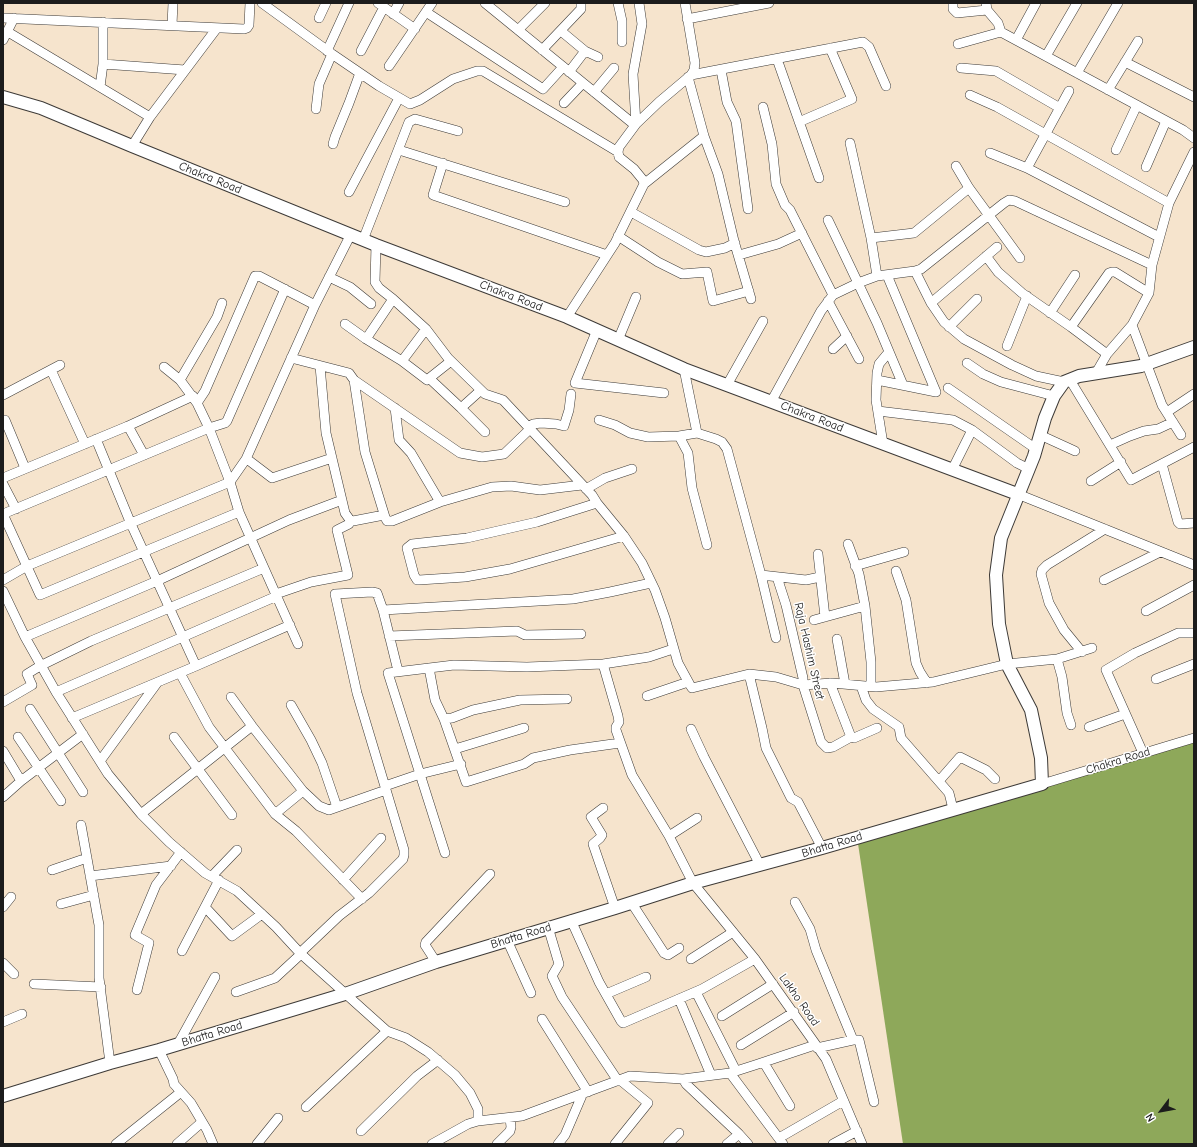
<!DOCTYPE html>
<html>
<head>
<meta charset="utf-8">
<style>
  body { margin:0 }
  #map { position:relative; width:1197px; height:1147px; overflow:hidden; background:#f6e4cd; font-family:"Comic Neue",sans-serif }
  canvas { display:block }
  .frame { position:absolute; inset:0; border:4px solid #1c1c1c; pointer-events:none }
  .north { position:absolute; left:1141px; top:1091px; width:40px; height:40px; -webkit-text-stroke:3px #fff; paint-order:stroke; rotate:238deg; font-size:11px; font-weight:700; line-height:16px; text-align:center; color:#1c1c1c }
  .north::after { content:''; display:block; margin:auto; width:14px; height:18px; background:#1c1c1c; clip-path:polygon(50% 0,100% 100%,50% 72%,0 100%) }
</style>
</head>
<body>
<div id="map">
<canvas width="1197" height="1147"></canvas>
<div class="frame"></div>
<div class="north">N</div>
</div>
<script>
const context = document.querySelector('canvas').getContext('2d');
context.lineJoin = 'round';
function paint(path, color) {
  context.fillStyle = color;
  context.fill(path, 'evenodd');
}
function toPath(rows) {
  const path = new Path2D();
  for (const r of rows) {
    path.moveTo(r[0], r[1]);
    for (let i = 2; i < r.length; i += 2) path.lineTo(r[i], r[i + 1]);
  }
  return path;
}
function trace(path, color, width, dash) {
  context.strokeStyle = color;
  context.lineWidth = width;
  context.lineCap = dash ? 'butt' : 'round';
  context.setLineDash(dash || []);
  context.stroke(path);
}
function label(font, color, halo, rows, align = 'center') {
  context.font = font + ' "Comic Neue",sans-serif';
  context.lineWidth = 3;
  context.setLineDash([]);
  context.textBaseline = 'middle';
  context.strokeStyle = halo;
  context.fillStyle = color;
  for (const [text, x, y, turn = 0] of rows) {
    context.save();
    context.translate(x, y);
    context.rotate((+turn || 0) * Math.PI / 180);
    context.textAlign = isNaN(turn) ? turn : align;
    if (halo) context.strokeText(text, 0, 0);
    context.fillText(text, 0, 0);
    context.restore();
  }
}
paint(toPath([
  [1194,738,1194,1144,903,1144,857,837]
]), '#8ea85a');
const minor = toPath([
  [262,3,332,54,379,86,410,104,420,100,453,79,477,71,483,71,618,152],
  [378,3,415,29],
  [485,3,631,122,636,124,633,74,642,24,639,3],
  [618,3,622,21,622,42],
  [953,3,953,9,957,13,987,10],
  [986,3,987,10,998,23,1001,32],
  [426,12,543,89,563,67],
  [393,14,399,3],
  [3,18,244,29,247,28,249,25,250,3],
  [319,18,326,3],
  [687,19,769,3],
  [172,25,173,3],
  [518,30,545,3],
  [561,31,585,51,598,57],
  [8,32,150,117],
  [3,40,14,18],
  [1016,40,1036,3],
  [958,44,1001,32,1183,130,1194,138],
  [542,50,581,9,581,3],
  [327,51,349,3],
  [361,51,384,7],
  [1046,56,1077,3],
  [777,59,819,178],
  [1125,62,1194,97],
  [103,64,185,70],
  [389,66,432,3],
  [961,68,996,71,1060,108],
  [721,70,727,102,736,121,748,209],
  [569,72,585,51],
  [1077,73,1118,3],
  [691,75,863,42,869,47,886,86],
  [100,87,103,64,103,22],
  [1108,90,1138,41],
  [594,92,614,68],
  [970,95,997,107,1169,203],
  [564,103,583,83],
  [763,107,772,144,776,184,785,205,790,210,833,295],
  [316,109,319,84,332,54],
  [799,122,852,99,830,48],
  [704,136,718,174,734,241,751,299],
  [850,143,871,238,877,276],
  [333,144,335,137,349,103,360,73],
  [132,146,150,117,217,28],
  [399,150,565,202],
  [1116,150,1137,105],
  [990,153,1027,168,1159,237],
  [443,163,433,195,607,255],
  [956,166,969,188,1020,258],
  [1146,167,1166,121],
  [1027,168,1069,91],
  [644,184,704,136,688,77],
  [349,192,399,98],
  [631,212,699,250,706,252,725,248,735,243],
  [828,220,877,323,903,385],
  [618,236,658,262,682,274,707,272,713,301,749,291],
  [871,238,914,233,969,188],
  [363,240,409,122,415,119,458,131],
  [376,245,375,282,379,288,393,299,426,329,448,358,485,394,503,400,592,495,597,503,624,536,642,563,655,590,665,618,678,663,690,685,692,688,749,674,776,677,803,685,832,683,876,687,933,682,1007,664,1057,659,1092,648],
  [739,255,778,244,802,233],
  [986,256,998,272,1022,293,1071,327,1107,354],
  [915,271,931,303,944,322,964,339,1012,365,1036,376,1064,382],
  [887,275,936,392],
  [329,277,350,287,371,304],
  [828,301,859,359],
  [931,303,997,247],
  [1050,313,1075,275],
  [567,317,615,243,644,184,643,180,634,169,619,157,618,152,619,147,636,124,659,102,691,75,694,70,695,63,685,3],
  [345,324,366,339,402,361,427,380,451,361],
  [1132,325,1162,405,1181,435],
  [949,327,977,299],
  [1071,327,1109,273,1112,272,1115,272,1149,293],
  [597,330,575,383,664,393],
  [366,339,393,299],
  [618,340,636,297],
  [1007,346,1027,296],
  [833,349,847,336],
  [291,358,349,373,354,380,460,453,482,457,504,454,530,429],
  [402,361,426,329],
  [967,363,983,374,1001,382,1054,396],
  [320,366,326,433,345,513,350,520,353,521,384,515],
  [164,367,180,380,197,403,209,428,230,482,239,512,298,644],
  [684,369,697,433],
  [51,370,85,444],
  [1096,373,1107,354,1132,325,1149,293,1152,265,1169,203,1194,152],
  [430,379,461,408,481,390],
  [180,380,217,317,222,303],
  [354,380,365,452,385,517,387,521,392,521,440,502,492,487,511,486,540,490,582,485],
  [877,380,936,392],
  [1070,380,1131,480,1194,447],
  [727,385,763,321],
  [948,388,1036,449],
  [3,395,60,365],
  [771,402,821,311,833,295,858,283,877,276,915,271,921,269,1004,203,1009,200,1015,201,1152,265],
  [197,403,205,391,255,276,259,276,315,305],
  [395,408,399,440,411,453,440,502],
  [461,408,485,432],
  [878,411,953,420,972,430,1017,463,1029,469],
  [1167,412,1194,394],
  [5,420,25,468],
  [599,420,615,425,630,433,648,437,679,436,697,433,716,439,722,442,727,449,761,575,776,638],
  [128,426,144,455],
  [528,427,533,424,541,423,556,424,564,426,569,410,571,394],
  [1040,435,1075,451],
  [679,436,688,453,692,488,707,545],
  [96,439,131,524,196,666],
  [883,444,876,400,877,373,879,364,889,352],
  [1110,445,1130,436,1144,431,1158,429,1173,422],
  [247,459,272,478,332,458],
  [1162,464,1178,522,1180,524,1194,523],
  [952,470,972,430],
  [3,478,128,426,193,396],
  [1091,481,1121,462],
  [3,484,16,509],
  [586,489,605,478,632,469],
  [1020,495,1194,565],
  [597,503,537,522,467,538,412,544,407,548,414,575,417,580,419,580,465,577,510,569,624,536],
  [3,514,209,428,225,423,227,421,285,289],
  [3,514,40,595,239,512],
  [848,544,859,574,865,606,871,662,871,686],
  [818,554,825,617],
  [855,566,904,552],
  [896,571,906,600,916,663,920,672,927,683],
  [761,575,806,580,820,577],
  [777,577,786,605,803,678,803,685,821,742,827,748,833,747,851,737,854,738,877,728],
  [3,580,27,566,230,482,246,459,315,305,351,234],
  [1104,580,1160,552],
  [3,591,25,637,56,692,108,774,141,814,169,842,205,873,237,891,276,927,300,953,387,1031,406,1038,428,1052,455,1075,470,1093,478,1109,478,1121],
  [276,594,311,582,348,575,337,530,349,524,350,520],
  [1146,611,1194,585],
  [814,620,865,606],
  [389,636,517,631,525,635,581,634],
  [25,637,157,581,289,520,342,500],
  [837,639,845,684],
  [1082,652,1064,630,1049,603,1041,574,1042,570,1047,565,1105,529],
  [1057,659,1062,677,1067,713,1071,725],
  [603,664,618,716,619,722,616,727,616,730,632,775,669,836,693,883,755,959,826,1059,862,1144],
  [429,668,435,700,444,719],
  [398,671,383,610,573,599,610,592,651,583],
  [180,673,209,727,275,814,296,831,362,899],
  [749,674,762,728,766,748,791,798,798,802,822,848],
  [1156,679,1194,664],
  [830,683,851,737],
  [861,686,866,700,873,709,899,727,901,738,949,793,953,809],
  [56,692,277,596],
  [647,696,688,682],
  [231,697,252,726,303,791,319,806,329,810,386,790],
  [567,699,520,700,473,710,452,718,444,719,466,782,524,764,533,758,570,750,620,743],
  [3,702,32,685,27,674,40,666,91,641,264,568],
  [291,705,311,740,322,763,337,807],
  [30,709,83,792],
  [72,718,196,666,290,625],
  [1089,727,1125,714],
  [691,729,704,757,760,865],
  [18,737,61,801],
  [174,737,232,815],
  [455,749,524,728],
  [3,751,21,781],
  [1143,753,1106,670,1135,653,1178,633,1194,633],
  [100,761,157,683],
  [939,781,960,757,986,770,995,779],
  [1042,784,1194,738],
  [385,786,420,774,461,764],
  [3,797,21,781,83,734],
  [603,808,591,817,602,835,600,838,593,844,615,908],
  [141,814,252,726],
  [275,814,303,791],
  [81,825,99,925,99,978,110,1063],
  [669,836,697,818],
  [445,853,388,673,454,665,527,667,603,664,649,657,673,649],
  [52,870,87,858],
  [90,876,171,866],
  [212,876,237,850],
  [343,880,381,838],
  [631,902,664,953,668,955,679,948],
  [795,902,810,929,816,950,853,1040],
  [61,904,94,895],
  [3,907,11,897],
  [205,907,232,936,262,914],
  [571,920,599,982,621,1021,623,1023,702,989,755,959],
  [548,927,559,964,552,976,562,997,618,1081],
  [507,940,531,993],
  [182,951,219,880],
  [300,953,339,916,369,893,403,859,404,855,404,850,357,693,335,594,372,592,377,593,383,610],
  [691,959,733,932],
  [436,962,427,948,425,945,426,942,490,874],
  [3,963,14,974],
  [34,984,101,987],
  [137,990,149,943,135,935,156,885,181,852],
  [236,992,275,978,301,954],
  [696,992,736,1071],
  [606,994,646,977],
  [679,999,711,1075],
  [722,1016,773,984],
  [542,1019,588,1092],
  [3,1022,22,1014],
  [178,1044,215,977],
  [741,1045,794,1012],
  [817,1048,853,1040,859,1040,874,1102],
  [159,1050,173,1079,174,1084,191,1103,207,1130,213,1144],
  [764,1063,790,1106],
  [730,1073,783,1144],
  [683,1079,686,1084,739,1134,748,1144],
  [306,1107,387,1031],
  [361,1131,417,1076,438,1060],
  [779,1138,843,1101],
  [116,1144,181,1092],
  [177,1144,202,1122],
  [257,1144,278,1118],
  [432,1144,468,1124,478,1121,522,1116,630,1076,683,1079,730,1073,755,1065,815,1045],
  [497,1144,510,1131,511,1127,510,1118],
  [558,1144,565,1135,583,1093],
  [615,1144,648,1103,620,1080],
  [668,1144,679,1133],
  [727,1144,739,1134],
  [833,1144,857,1131]
]);
const major = toPath([
  [3,97,41,108,132,146,376,245,567,317,684,369,1020,495],
  [3,1096,110,1063,159,1050,345,994,436,962,615,908,693,883,822,848,1042,784,1041,758,1031,710,1007,664,999,624,996,575,1001,538,1034,456,1045,418,1054,396,1064,382,1079,376,1141,366,1194,347]
]);
trace(minor, '#3d3a37', 10);
trace(major, '#3d3a37', 14);
trace(minor, '#fff', 9);
trace(major, '#fff', 12);
label('12px', '#1c1c1c', '#fff', [
  ["Chakra Road",210,178,22],
  ["Chakra Road",511,296,21],
  ["Chakra Road",812,417,21],
  ["Raja Hashim Street",809,651,77],
  ["Chakra Road",1118,761,-17],
  ["Bhatta Road",832,845,-17],
  ["Bhatta Road",521,936,-17],
  ["Lakho Road",799,1000,55],
  ["Bhatta Road",212,1034,-17]
]);
</script>
</body>
</html>
